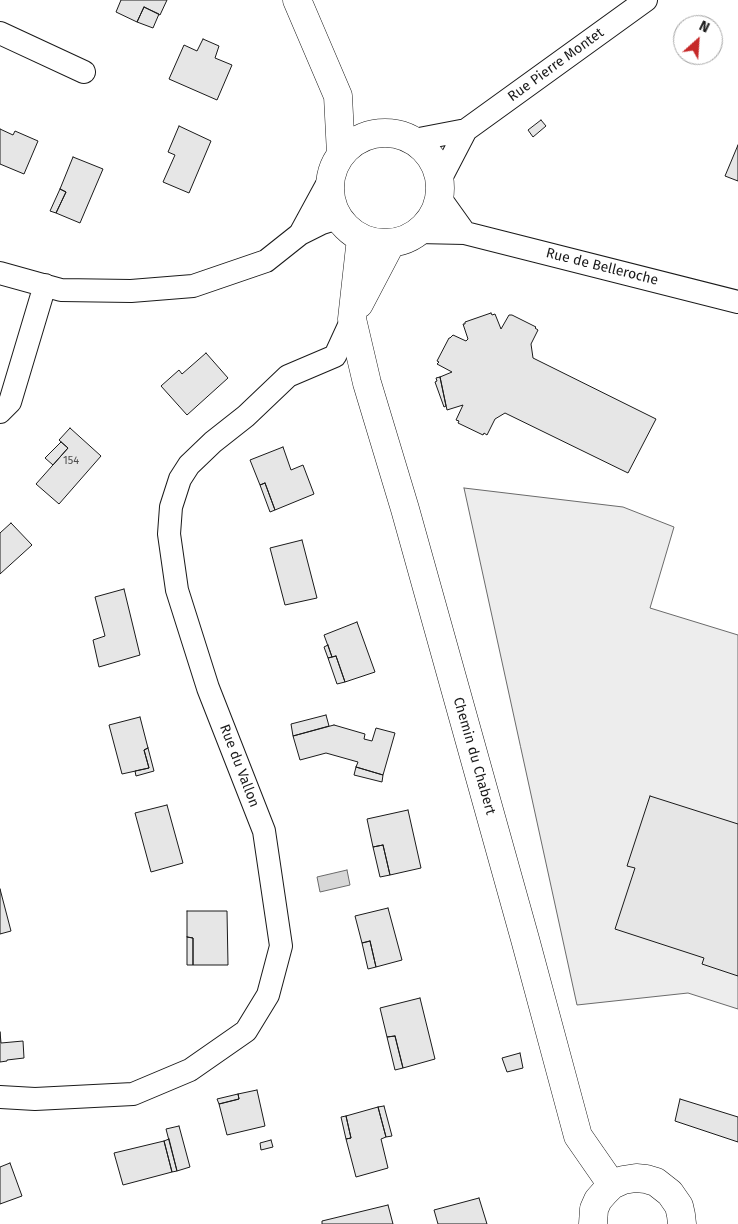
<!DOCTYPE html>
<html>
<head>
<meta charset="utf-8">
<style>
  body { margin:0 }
  #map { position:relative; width:738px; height:1224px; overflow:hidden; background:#fff; font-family:"Fira Sans",sans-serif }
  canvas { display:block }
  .north { position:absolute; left:673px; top:15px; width:50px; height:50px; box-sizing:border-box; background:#fff; border:1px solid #a3a3a3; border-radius:50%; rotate:26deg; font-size:14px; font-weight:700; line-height:20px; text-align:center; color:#1a1a1a }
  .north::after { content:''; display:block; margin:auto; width:18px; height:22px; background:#c62828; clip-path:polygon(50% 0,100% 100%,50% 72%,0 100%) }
</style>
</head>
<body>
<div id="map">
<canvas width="738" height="1224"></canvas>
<div class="north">N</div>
</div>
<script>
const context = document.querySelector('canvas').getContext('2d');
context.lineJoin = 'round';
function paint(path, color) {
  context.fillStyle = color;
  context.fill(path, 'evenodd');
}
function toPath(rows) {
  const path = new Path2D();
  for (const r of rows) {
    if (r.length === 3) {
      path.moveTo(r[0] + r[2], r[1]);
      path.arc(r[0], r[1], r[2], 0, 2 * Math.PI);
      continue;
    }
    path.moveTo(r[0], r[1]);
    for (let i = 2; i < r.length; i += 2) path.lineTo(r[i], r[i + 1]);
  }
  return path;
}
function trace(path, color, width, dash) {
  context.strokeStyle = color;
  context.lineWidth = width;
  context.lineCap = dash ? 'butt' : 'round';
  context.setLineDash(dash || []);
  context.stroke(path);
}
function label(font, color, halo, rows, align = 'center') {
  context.font = font + ' "Fira Sans",sans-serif';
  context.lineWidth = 4;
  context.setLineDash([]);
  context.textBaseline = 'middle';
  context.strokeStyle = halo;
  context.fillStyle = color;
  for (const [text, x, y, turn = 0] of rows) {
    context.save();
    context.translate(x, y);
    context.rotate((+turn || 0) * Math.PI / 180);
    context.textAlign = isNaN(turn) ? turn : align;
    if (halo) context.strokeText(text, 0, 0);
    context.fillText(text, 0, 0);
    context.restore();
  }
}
const green = toPath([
  [464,488,623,507,674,527,650,608,738,635,738,1009,688,993,577,1005,464,488]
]);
paint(green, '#ededed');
trace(green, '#6a6a6a', 1);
const water = toPath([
  [347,870,350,885,320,892,317,877,347,870]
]);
paint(water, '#d7d7d7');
trace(water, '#6a6a6a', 1);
const building = toPath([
  [121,0,167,0,160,15,144,7,137,22,116,12,121,0],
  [144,7,159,14,153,28,137,22,144,7],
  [203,39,219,46,215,58,232,65,217,100,169,79,184,45,197,51,203,39],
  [541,120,546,126,533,137,528,130,541,120],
  [179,126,211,141,189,193,163,182,175,155,168,152,179,126],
  [0,129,13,135,15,131,38,141,24,174,0,164,0,129],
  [738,145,738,181,725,176,738,145],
  [73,157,103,169,80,223,56,213,66,192,60,189,73,157],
  [60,189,66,192,56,213,50,211,60,189],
  [491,313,492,315,495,314,501,329,509,315,512,315,536,327,535,328,538,330,531,344,533,358,656,419,628,473,505,413,495,419,487,435,484,433,483,435,458,423,459,421,456,420,463,405,447,410,440,377,452,372,437,364,439,362,437,361,449,338,450,338,453,335,466,341,468,339,463,324,465,324,465,322,491,313],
  [206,353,228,378,187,415,161,386,179,370,182,374,206,353],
  [440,377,446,406,444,407,435,382,437,381,436,378,440,377],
  [70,428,101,456,59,504,36,484,68,448,59,440,70,428],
  [61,442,68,448,53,465,45,458,61,442],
  [283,447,291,470,303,465,314,494,275,510,265,483,260,485,250,460,283,447],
  [265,483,275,510,270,512,260,485,265,483],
  [11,523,32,545,0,574,0,533,11,523],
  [302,540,317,598,285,605,270,548,302,540],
  [124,589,140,655,99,667,93,640,105,636,95,597,124,589],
  [357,622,375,672,345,682,336,656,332,657,324,635,357,622],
  [328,645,332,657,328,658,324,647,328,645],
  [336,656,345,682,337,684,328,658,336,656],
  [326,715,329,726,293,736,291,724,326,715],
  [140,717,148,748,144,750,149,768,122,774,109,725,140,717],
  [334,725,365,734,364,739,372,741,376,728,395,733,383,775,356,767,358,762,326,753,300,760,293,736,334,725],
  [148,748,154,771,136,776,135,771,149,768,144,750,148,748],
  [356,767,383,775,382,782,354,775,356,767],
  [650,796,738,824,738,976,702,964,704,958,615,929,635,868,627,866,650,796],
  [167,805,183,863,151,872,135,813,167,805],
  [408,810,421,868,390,875,383,845,373,847,367,819,408,810],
  [383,845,390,875,380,877,373,847,383,845],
  [0,889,11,931,0,934,0,889],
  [388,908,402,960,376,967,370,941,362,943,355,916,388,908],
  [187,911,227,911,228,965,193,965,193,938,187,937,187,911],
  [187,937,193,938,193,965,187,965,187,937],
  [370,941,376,967,368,969,362,943,370,941],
  [420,998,435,1059,403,1068,395,1036,387,1037,380,1008,420,998],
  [0,1032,1,1043,23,1041,24,1058,7,1060,7,1061,0,1062,0,1032],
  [395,1036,403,1068,395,1070,387,1037,395,1036],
  [520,1053,523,1068,507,1072,502,1058,520,1053],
  [257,1090,265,1126,227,1135,219,1104,239,1099,238,1094,257,1090],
  [238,1094,239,1099,219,1104,217,1099,238,1094],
  [680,1099,738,1117,738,1142,675,1121,680,1099],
  [384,1106,392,1136,386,1137,378,1107,384,1106],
  [378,1107,386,1137,381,1139,388,1168,356,1177,346,1139,351,1138,346,1116,378,1107],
  [346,1116,351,1138,346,1139,341,1117,346,1116],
  [179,1126,190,1167,177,1171,166,1129,179,1126],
  [169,1139,177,1171,172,1172,164,1141,169,1139],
  [271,1140,273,1147,261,1150,260,1143,271,1140],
  [164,1141,172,1172,123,1185,114,1153,164,1141],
  [10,1163,22,1196,0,1204,0,1167,10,1163],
  [479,1198,487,1224,438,1224,434,1210,479,1198],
  [388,1205,393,1224,322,1224,322,1221,388,1205]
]);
paint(building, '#e6e6e6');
trace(building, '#1a1a1a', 1);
const minor = toPath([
  [0,33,84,72],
  [414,140,466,130,646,0],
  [440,180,466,130],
  [440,198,465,233],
  [418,232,465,233,738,302],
  [300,234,331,177],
  [0,273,61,290,131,291,193,286,266,261,300,234,322,223,338,218],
  [0,412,10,402,45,285],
  [0,1097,35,1099,133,1094,190,1070,246,1031,268,995,281,946,264,831,208,688,177,590,169,534,171,507,180,479,189,465,213,442,246,416,288,376,335,356,352,319]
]);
const primary = toPath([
  [297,0,338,96,341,154],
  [385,188,55],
  [361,238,352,319,367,383,405,509,525,939,578,1136,612,1185],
  [359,304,391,243],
  [593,1224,594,1209,598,1200,605,1192,612,1185,623,1180,636,1178,646,1179,656,1182,670,1193,679,1206,681,1215,682,1224]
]);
trace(minor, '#1a1a1a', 24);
trace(primary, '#1a1a1a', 29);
trace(minor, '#fff', 22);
trace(primary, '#fff', 28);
label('11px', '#4d4d4d', null, [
  ["154",71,461]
]);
label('14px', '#1a1a1a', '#fff', [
  ["Rue Pierre Montet",556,65,-36],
  ["Rue de Belleroche",602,267,14],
  ["Chemin du Chabert",474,756,74],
  ["Rue du Vallon",239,766,69]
]);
</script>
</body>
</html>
